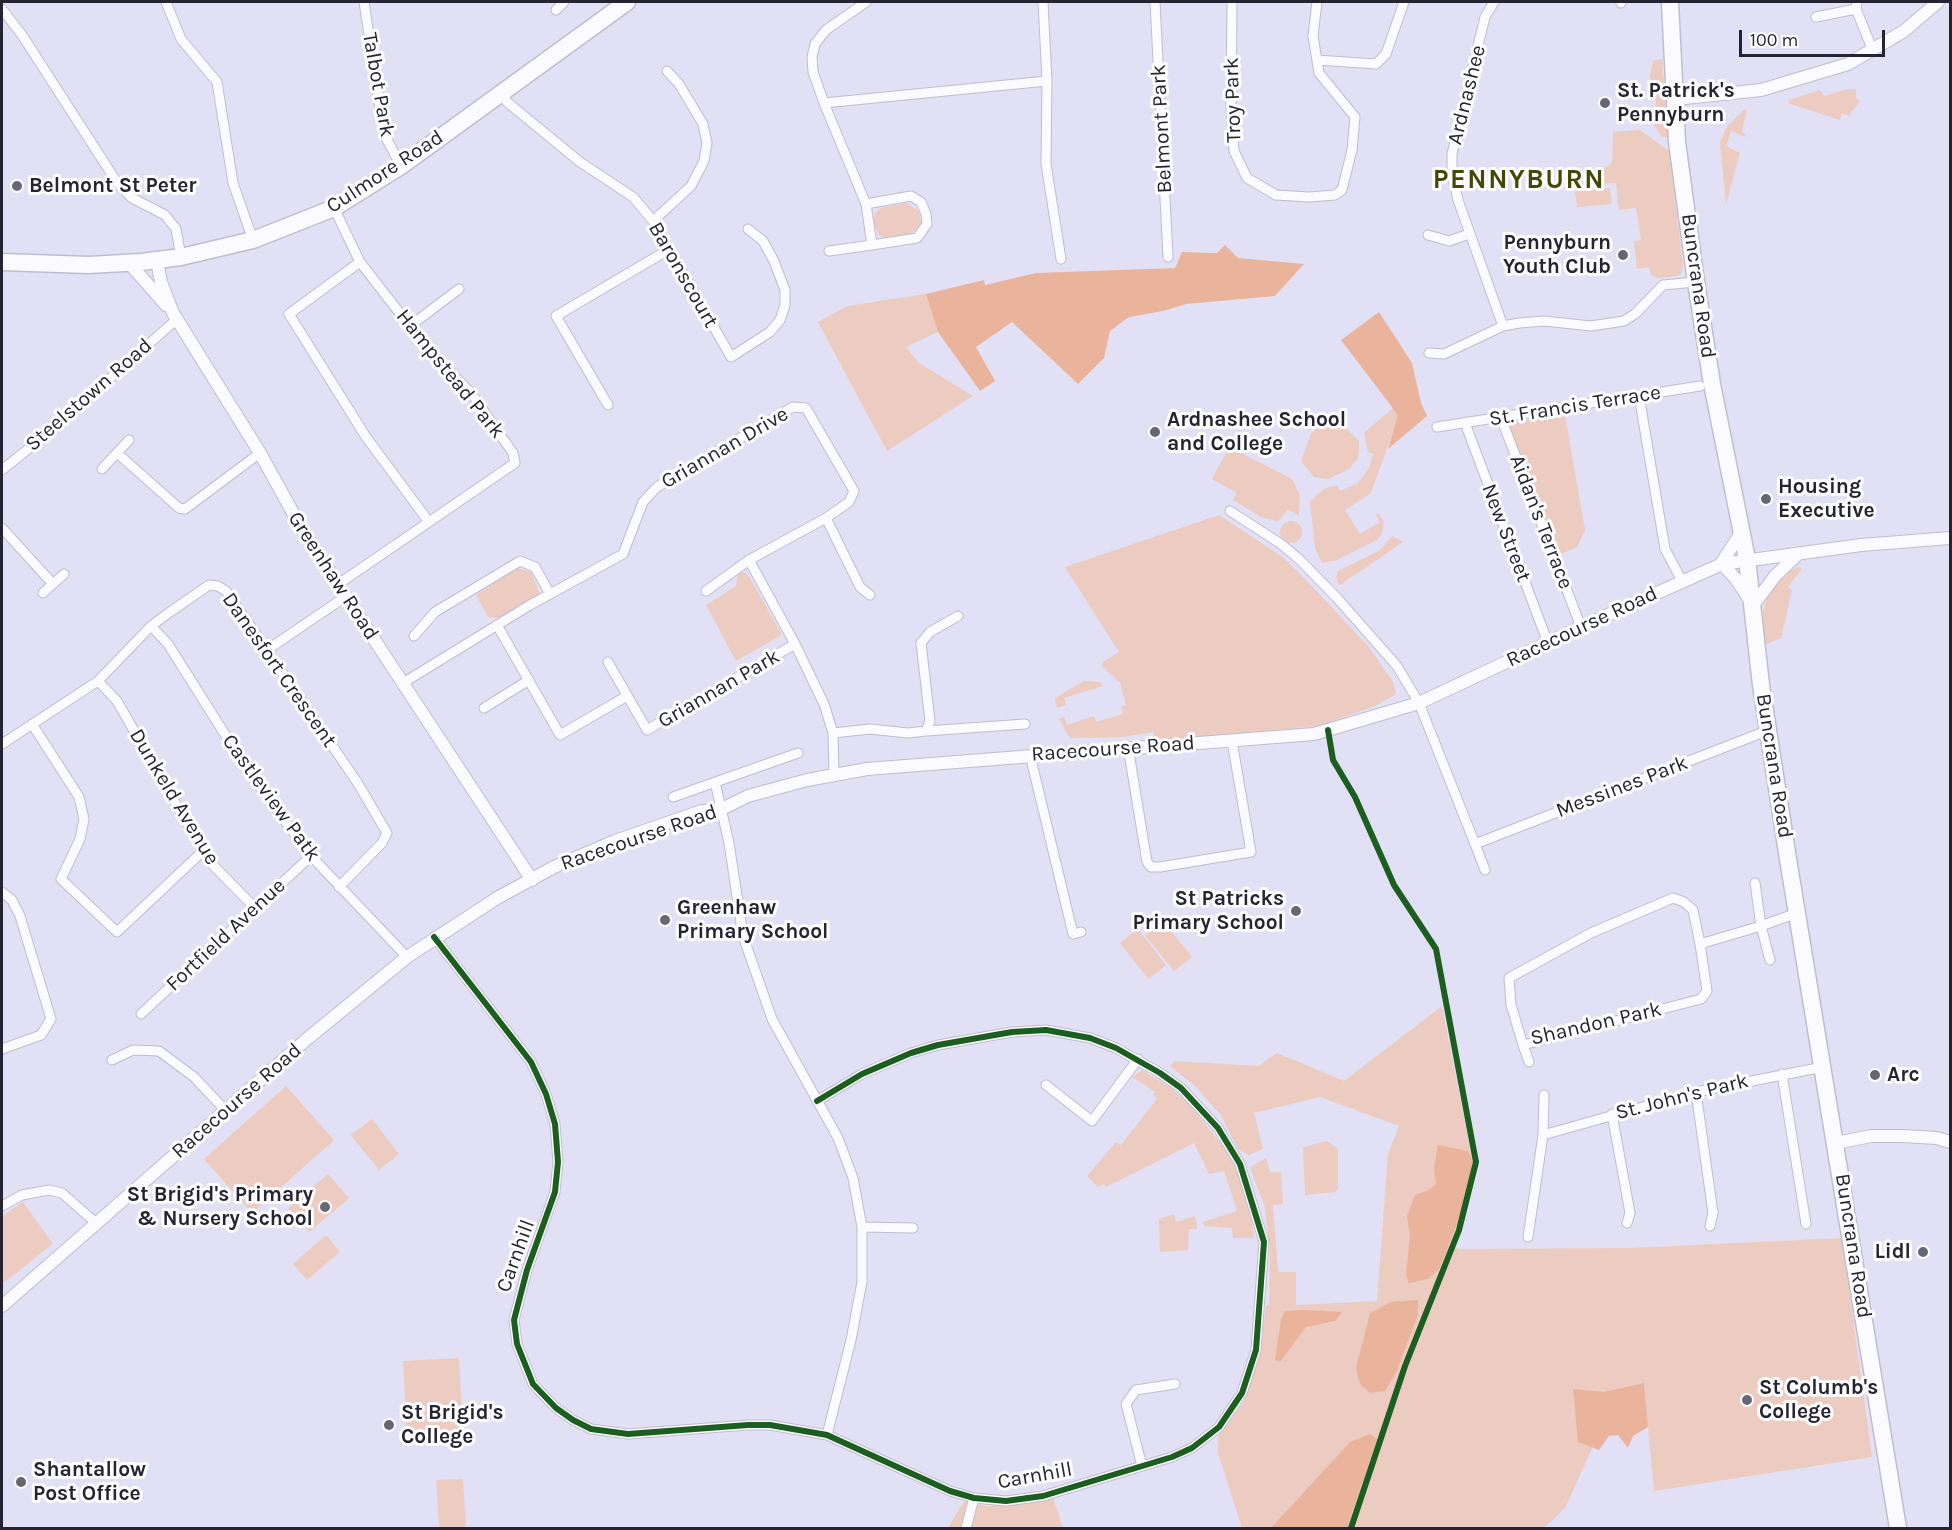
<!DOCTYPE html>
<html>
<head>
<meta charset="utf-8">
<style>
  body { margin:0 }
  #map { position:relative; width:1952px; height:1530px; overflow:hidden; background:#e2e0f5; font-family:Karla,sans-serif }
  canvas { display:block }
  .frame { position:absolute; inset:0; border:3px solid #262432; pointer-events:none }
  .scale { position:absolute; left:1739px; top:30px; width:146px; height:27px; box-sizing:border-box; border:3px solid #262432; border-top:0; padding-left:8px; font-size:18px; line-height:21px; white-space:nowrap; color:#262432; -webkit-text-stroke:4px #fefefe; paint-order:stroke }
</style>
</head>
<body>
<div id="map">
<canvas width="1952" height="1530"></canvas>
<div class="frame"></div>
<div class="scale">100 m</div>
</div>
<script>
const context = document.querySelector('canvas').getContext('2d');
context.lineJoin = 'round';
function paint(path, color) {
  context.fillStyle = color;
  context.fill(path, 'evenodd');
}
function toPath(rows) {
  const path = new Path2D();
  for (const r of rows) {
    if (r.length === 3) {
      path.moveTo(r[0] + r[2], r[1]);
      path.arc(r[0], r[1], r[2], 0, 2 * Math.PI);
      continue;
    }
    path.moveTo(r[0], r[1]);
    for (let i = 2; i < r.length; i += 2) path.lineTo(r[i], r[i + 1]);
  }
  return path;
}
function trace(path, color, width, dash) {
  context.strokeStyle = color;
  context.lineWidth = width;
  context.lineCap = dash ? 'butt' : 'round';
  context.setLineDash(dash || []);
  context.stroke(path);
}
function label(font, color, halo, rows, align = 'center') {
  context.font = font + ' Karla,sans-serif';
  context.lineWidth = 6;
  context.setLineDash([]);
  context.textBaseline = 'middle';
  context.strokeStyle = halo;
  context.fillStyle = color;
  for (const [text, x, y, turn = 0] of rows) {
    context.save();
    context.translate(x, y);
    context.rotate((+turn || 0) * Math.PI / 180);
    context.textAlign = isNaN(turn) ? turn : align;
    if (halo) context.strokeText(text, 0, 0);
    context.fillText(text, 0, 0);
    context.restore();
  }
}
paint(toPath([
  [1662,59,1668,137,1662,137,1654,125,1656,100,1650,76,1653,61],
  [1847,89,1856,89,1856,99,1860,101,1849,116,1842,113,1840,120,1788,103,1789,100,1820,90,1824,96],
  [1744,110,1747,110,1742,130,1746,137,1731,131,1726,146,1740,153,1726,204,1720,142,1727,127],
  [1640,130,1669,151,1683,266,1681,274,1677,276,1657,278,1651,275,1649,267,1637,269,1634,241,1641,240,1636,208,1619,210,1616,183,1599,184,1598,173,1612,163,1613,132],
  [1610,188,1612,204,1577,207,1575,191],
  [907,203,919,211,921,224,918,228,910,234,885,238,879,235,873,223,875,213,880,208],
  [926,294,938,332,906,347,919,363,973,396,887,451,818,322,847,306],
  [1393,408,1399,415,1371,493,1345,510,1360,534,1380,522,1375,514,1379,514,1384,522,1382,534,1377,540,1337,560,1322,563,1315,548,1310,502,1322,490,1337,485,1340,491,1358,483,1369,468,1373,454,1368,452,1364,433],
  [1565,415,1585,530,1577,547,1559,555,1510,427,1513,422],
  [1322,422,1346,428,1359,441,1359,448,1358,458,1349,469,1328,479,1314,477,1301,461,1311,434],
  [1229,447,1292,479,1300,495,1299,515,1288,510,1278,521,1261,517,1233,500,1237,493,1212,479],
  [1219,515,1284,558,1313,587,1369,647,1393,682,1396,694,1375,706,1318,726,1154,741,1153,732,1123,737,1070,738,1059,719,1064,717,1067,725,1094,716,1096,722,1123,714,1121,707,1126,705,1120,683,1102,666,1103,662,1119,652,1065,567],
  [1291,532,11],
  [1392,536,1403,542,1340,585,1338,583,1336,577,1338,571,1379,551],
  [1799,567,1802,569,1788,587,1792,590,1781,638,1766,644,1762,639,1763,611,1768,595,1785,573],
  [517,568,531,572,540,594,498,618,488,617,476,595],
  [738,572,746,573,750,578,782,635,736,661,706,605,736,586],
  [1084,681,1100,682,1103,686,1064,698,1066,705,1057,708,1055,698],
  [1163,921,1192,957,1174,971,1145,935],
  [1138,929,1166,965,1148,979,1120,943],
  [1442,1006,1473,1162,1463,1209,1449,1246,1460,1249,1632,1248,1842,1238,1872,1457,1654,1491,1644,1384,1595,1442,1565,1508,1544,1528,1242,1528,1218,1453,1218,1436,1243,1403,1261,1349,1266,1306,1269,1304,1270,1252,1265,1208,1250,1167,1266,1158,1270,1172,1281,1172,1283,1204,1273,1205,1278,1272,1296,1272,1296,1305,1377,1301,1388,1154,1399,1126,1320,1097,1254,1113,1263,1149,1249,1155,1238,1149,1220,1114,1195,1086,1170,1066,1174,1061,1259,1066,1277,1053,1344,1081],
  [1142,1070,1171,1088,1190,1105,1229,1154,1241,1181,1252,1221,1254,1238,1233,1238,1232,1228,1204,1226,1203,1222,1237,1211,1224,1171,1209,1174,1194,1143,1106,1187,1104,1184,1098,1187,1087,1176,1116,1142,1121,1145,1157,1099,1153,1095,1155,1092,1132,1077],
  [286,1086,334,1140,252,1213,204,1159],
  [372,1119,399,1154,379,1170,351,1135],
  [1327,1141,1336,1147,1338,1152,1338,1189,1335,1192,1305,1195,1303,1147],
  [328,1174,349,1198,309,1232,288,1208],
  [23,1202,53,1244,2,1284,2,1216],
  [1174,1214,1176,1222,1195,1216,1197,1229,1189,1229,1188,1250,1160,1252,1159,1219],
  [326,1235,340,1252,307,1280,293,1264],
  [459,1358,463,1436,407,1439,403,1361],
  [463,1479,466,1528,439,1528,436,1480],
  [1053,1498,1063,1528,948,1528,964,1501,986,1506,1023,1504]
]), '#eccbc1');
paint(toPath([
  [1225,245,1238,258,1304,264,1275,296,1186,304,1163,311,1129,317,1110,331,1104,358,1078,384,1012,322,976,347,995,381,980,391,938,332,926,294,984,280,985,285,1036,273,1175,268,1182,252,1217,253],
  [1379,312,1412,363,1421,403,1427,416,1388,449,1398,415,1341,340],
  [1438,1145,1468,1151,1473,1162,1463,1209,1439,1269,1428,1279,1409,1283,1406,1275,1410,1236,1407,1216,1415,1195,1429,1190,1436,1184,1434,1168],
  [1418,1300,1418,1315,1396,1373,1385,1391,1370,1393,1360,1384,1356,1368,1370,1313,1391,1302],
  [1304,1310,1342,1312,1335,1321,1306,1327,1280,1362,1275,1360,1281,1319,1285,1311],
  [1644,1383,1648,1427,1633,1436,1628,1448,1618,1435,1609,1436,1599,1450,1578,1442,1573,1389,1604,1392],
  [1370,1434,1377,1439,1347,1528,1271,1528,1350,1442]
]), '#eab49c');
const street = toPath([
  [166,2,181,39,217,82,233,183,253,240],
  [364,2,384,134,401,166],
  [1043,2,1047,81,1046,164,1061,259],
  [1155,2,1168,257],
  [1232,2,1231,107,1234,151,1247,178,1276,195,1309,197,1335,195,1342,190,1352,150,1355,117,1319,73,1313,36,1317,2],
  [1494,2,1485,17,1452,154,1452,173,1458,200,1503,326],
  [1621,2,1621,3],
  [1857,2,1856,9,1873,51],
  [2,9,22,35,118,184,132,198,165,215,176,229,181,257],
  [556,10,564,2],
  [1816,17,1856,9],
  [1317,60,1376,64,1386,54,1404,2],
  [502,93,507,102,580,162,633,197,653,221,731,357,770,332,780,320,785,305,785,290,774,261,763,241,748,229],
  [824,103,1047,81],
  [866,204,911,196,921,202,926,214,927,224,917,238,872,245],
  [334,208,360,262,430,352,471,393,513,453,515,463,337,585],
  [653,221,691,186,704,161,707,143,703,124,679,84,667,71],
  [1428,235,1449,241,1469,234],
  [829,251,872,245,866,204,824,103,813,72,812,57,815,44,826,30,866,2],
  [360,262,289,314,366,437,429,522],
  [410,326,459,289],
  [1429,353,1444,354,1503,326,1519,323,1544,321,1591,326,1624,321,1635,314,1663,285,1696,282],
  [1639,396,1665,549,1682,581],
  [608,405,556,316,668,250],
  [1501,418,1581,627],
  [1465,423,1548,643],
  [1437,427,1700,386],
  [117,453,179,508,185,509,260,453],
  [102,469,129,440],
  [2,470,52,430,177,319],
  [1230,511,1281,544,1300,560,1337,598,1397,666,1419,703,1475,844,1769,730],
  [2,528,53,584],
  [749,560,795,644,824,704,833,733,834,775],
  [706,591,749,560,826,518,860,587,870,595],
  [43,593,64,574],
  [497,625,560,735,627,696],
  [151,626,168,644,248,771,311,856,407,957],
  [414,636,435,612,520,561,535,567,550,594],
  [267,650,345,597],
  [608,662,647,730,795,644],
  [98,681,117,701,208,860,256,909],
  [403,683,530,605,623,554,643,502,657,487,793,407,806,408,854,491,849,502,826,518],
  [484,708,529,680],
  [32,724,79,797,84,819,80,839,61,879,117,932,203,851],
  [926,731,1025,724],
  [833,733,870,729,908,733,926,731,930,721,921,643,930,632,958,616],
  [2,744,98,681,151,626,170,612,209,585,218,586,226,591,267,650,357,782,387,833,382,843,339,887],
  [1128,747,1147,862,1151,867,1160,867,1251,852,1232,741],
  [1030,755,1073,934,1081,932],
  [715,782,729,843,743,936,772,1019,838,1138,853,1178,862,1227,862,1282,851,1340,827,1435],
  [673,797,798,753],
  [1475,844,1485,870],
  [1755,883,1761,926,1770,960],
  [2,892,12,900,20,916,51,1019,41,1035,2,1049],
  [434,937,531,1062,546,1094,555,1124,558,1162,555,1192,527,1270,514,1320,517,1344,533,1384,556,1408,573,1420,591,1429,628,1434,748,1425,770,1425,827,1435,950,1491,974,1498,1006,1501,1043,1496,1172,1457,1192,1448,1219,1427,1242,1393,1256,1350,1264,1242,1240,1164,1218,1128,1181,1088,1160,1073,1116,1048,1090,1038,1046,1030,1012,1032,938,1045,911,1053,862,1074,817,1101],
  [1700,944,1707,991,1701,999,1523,1045,1511,1005,1509,978,1591,933,1673,898,1684,902,1693,910,1700,944,1761,926,1797,913],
  [141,1014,311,856],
  [1523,1045,1529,1062],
  [112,1060,133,1050,159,1051,194,1077,225,1110],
  [1782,1074,1806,1224],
  [1046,1085,1092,1121,1138,1059],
  [1696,1092,1713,1213,1710,1226],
  [1612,1114,1630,1213,1627,1223],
  [1543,1135,1696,1092,1823,1067],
  [2,1206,22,1195,49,1190,62,1193,96,1223],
  [862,1227,913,1228],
  [1528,1237,1543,1135,1544,1095],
  [1142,1466,1126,1404,1136,1390,1175,1384],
  [966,1528,974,1498]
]);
const secondary = toPath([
  [1675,99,1761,90,1848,64,1904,31,1938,2],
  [157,261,161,282,173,313,260,453,303,531,532,880],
  [129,263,166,305],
  [1722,564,1736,579,1751,602],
  [1720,565,1741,533],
  [1752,607,1775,576,1798,554],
  [1836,1143,1871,1136,1903,1136,1937,1138,1950,1142],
  [2,1306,307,1039,407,957,497,898,554,867,615,841,702,811,722,809,748,796,807,780,867,769,1314,734,1419,703,1581,627,1722,564,1861,545,1950,538]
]);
const highway = toPath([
  [1670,2,1677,142,1696,282,1712,384,1747,559,1761,685,1788,859,1898,1528],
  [2,262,89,265,141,262,181,257,253,240,334,208,401,166,627,2]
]);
trace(street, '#bfbdcd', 11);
trace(secondary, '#bfbdcd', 14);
trace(highway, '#bfbdcd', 19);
trace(street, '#fbfafe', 9);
trace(secondary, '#fbfafe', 12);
trace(highway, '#fbfafe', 16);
trace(toPath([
  [1328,730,1333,760,1355,797,1394,885,1436,949,1476,1162,1459,1230,1405,1366,1351,1528],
  [434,937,531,1062,546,1094,555,1124,558,1162,555,1192,527,1270,514,1320,517,1344,533,1384,556,1408,573,1420,591,1429,628,1434,748,1425,770,1425,827,1435,950,1491,974,1498,1006,1501,1043,1496,1172,1457,1192,1448,1219,1427,1242,1393,1256,1350,1264,1242,1240,1164,1218,1128,1181,1088,1160,1073,1116,1048,1090,1038,1046,1030,1012,1032,938,1045,911,1053,862,1074,817,1101]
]), '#1b5e20', 6);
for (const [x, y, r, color] of [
  [1605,103,6,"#686676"],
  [17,186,6,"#686676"],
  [1623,255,6,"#686676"],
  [1155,432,6,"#686676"],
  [1766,499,6,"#686676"],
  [1296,911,6,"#686676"],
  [665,920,6,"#686676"],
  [1875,1075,6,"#686676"],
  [325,1207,6,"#686676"],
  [1923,1252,6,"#686676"],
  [1747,1400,6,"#686676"],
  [389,1425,6,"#686676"],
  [21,1482,6,"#686676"]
]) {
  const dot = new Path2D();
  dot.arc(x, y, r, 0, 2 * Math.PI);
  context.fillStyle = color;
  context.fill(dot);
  trace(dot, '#fefefe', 2);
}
label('21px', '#262432', '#fefefe', [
  ["Talbot Park",378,85,80],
  ["Ardnashee",1467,95,-76],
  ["Troy Park",1233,100,-92],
  ["Belmont Park",1162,129,-93],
  ["Culmore Road",385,172,-33],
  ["Baronscourt",683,275,60],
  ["Buncrana Road",1698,286,82],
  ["Hampstead Park",450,374,51],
  ["Steelstown Road",89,395,-41],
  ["St. Francis Terrace",1575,406,-9],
  ["Griannan Drive",725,448,-30],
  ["Aidan's Terrace",1541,522,69],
  ["New Street",1506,533,69],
  ["Greenhaw Road",333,576,57],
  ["Racecourse Road",1582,627,-25],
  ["Danesfort Crescent",279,670,55],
  ["Griannan Park",719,689,-30],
  ["Racecourse Road",1113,749,-4],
  ["Buncrana Road",1774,766,81],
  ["Messines Park",1622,787,-21],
  ["Dunkeld Avenue",174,797,59],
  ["Castleview Patk",271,798,54],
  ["Racecourse Road",639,838,-19],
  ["Fortfield Avenue",226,935,-43],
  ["Shandon Park",1596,1024,-13],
  ["St. John's Park",1682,1097,-14],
  ["Racecourse Road",237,1101,-41],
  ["Buncrana Road",1853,1246,81],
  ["Carnhill",516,1256,-70],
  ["Carnhill",1035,1476,-10]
]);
label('bold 21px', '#262432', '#fefefe', [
  ["St. Patrick's",1617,91],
  ["Pennyburn",1617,115],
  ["Belmont St Peter",29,186],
  ["Pennyburn",1611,243,"right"],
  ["Youth Club",1611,267,"right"],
  ["Ardnashee School",1167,420],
  ["and College",1167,444],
  ["Housing",1778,487],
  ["Executive",1778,511],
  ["St Patricks",1284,899,"right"],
  ["Primary School",1284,923,"right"],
  ["Greenhaw",677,908],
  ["Primary School",677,932],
  ["Arc",1887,1075],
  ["St Brigid's Primary",313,1195,"right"],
  ["& Nursery School",313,1219,"right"],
  ["Lidl",1911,1252,"right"],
  ["St Columb's",1759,1388],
  ["College",1759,1412],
  ["St Brigid's",401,1413],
  ["College",401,1437],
  ["Shantallow",33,1470],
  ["Post Office",33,1494]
], 'left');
context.letterSpacing = '1.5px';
label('bold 27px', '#454707', '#fefefe', [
  ["PENNYBURN",1519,180]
]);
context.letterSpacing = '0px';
</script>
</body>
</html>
